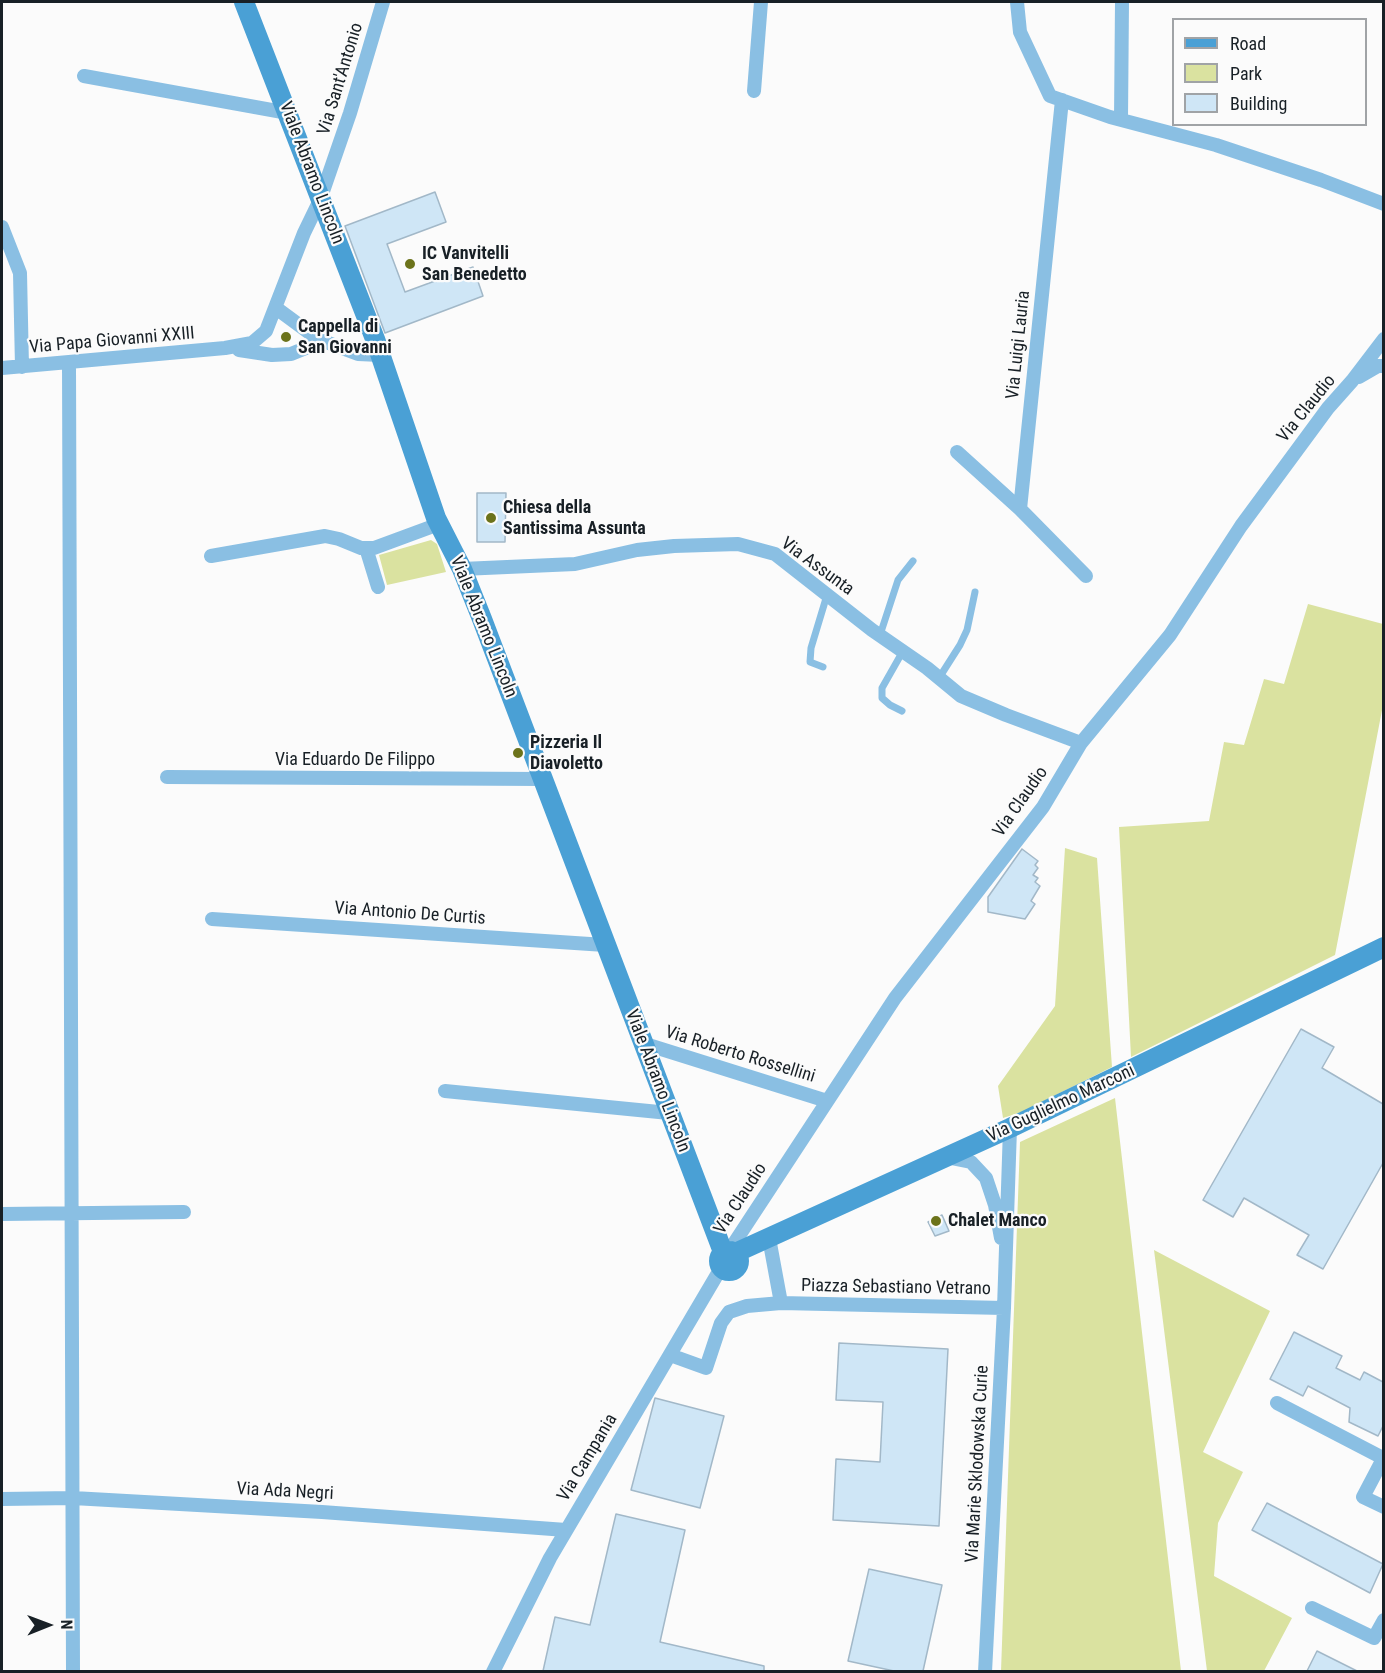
<!DOCTYPE html>
<html>
<head>
<meta charset="utf-8">
<style>
  body { margin:0 }
  #map { position:relative; width:1385px; height:1673px; overflow:hidden; background:#fbfbfb; font-family:"Roboto Condensed",sans-serif }
  canvas { display:block }
  .frame { position:absolute; inset:0; border:3px solid #182026; pointer-events:none }
  .legend { position:absolute; left:1172px; top:18px; width:195px; height:108px; box-sizing:border-box; background:#fbfbfb; border:2px solid #a0a3a6; margin:0; padding:8px 10px; list-style:none; font-size:18px; color:#182026 }
  .legend li { display:flex; align-items:center; gap:12px; height:30px }
  .legend b { width:30px; border:2px solid #a0a3a6 }
  .north { position:absolute; left:18px; top:1595px; width:60px; height:60px; -webkit-text-stroke:4px #fbfbfb; paint-order:stroke; rotate:89deg; font-size:16px; font-weight:700; line-height:24px; text-align:center; color:#182026 }
  .north::after { content:''; display:block; margin:auto; width:21px; height:27px; background:#182026; clip-path:polygon(50% 0,100% 100%,50% 72%,0 100%) }
</style>
</head>
<body>
<div id="map">
<canvas width="1385" height="1673"></canvas>
<div class="frame"></div>
<ul class="legend">
<li><b style="height:8px;background:#4aa0d5"></b>Road</li>
<li><b style="height:16px;background:#dae2a0"></b>Park</li>
<li><b style="height:16px;background:#cfe6f6"></b>Building</li>
</ul>
<div class="north">N</div>
</div>
<script>
const context = document.querySelector('canvas').getContext('2d');
context.lineJoin = 'round';
function paint(path, color) {
  context.fillStyle = color;
  context.fill(path, 'evenodd');
}
function toPath(rows) {
  const path = new Path2D();
  for (const r of rows) {
    if (r.length === 3) {
      path.moveTo(r[0] + r[2], r[1]);
      path.arc(r[0], r[1], r[2], 0, 2 * Math.PI);
      continue;
    }
    path.moveTo(r[0], r[1]);
    for (let i = 2; i < r.length; i += 2) path.lineTo(r[i], r[i + 1]);
  }
  return path;
}
function trace(path, color, width, dash) {
  context.strokeStyle = color;
  context.lineWidth = width;
  context.lineCap = dash ? 'butt' : 'round';
  context.setLineDash(dash || []);
  context.stroke(path);
}
function label(font, color, halo, rows, align = 'center') {
  context.font = font + ' "Roboto Condensed",sans-serif';
  context.lineWidth = 4.5;
  context.setLineDash([]);
  context.textBaseline = 'middle';
  context.strokeStyle = halo;
  context.fillStyle = color;
  for (const [text, x, y, turn = 0] of rows) {
    context.save();
    context.translate(x, y);
    context.rotate((+turn || 0) * Math.PI / 180);
    context.textAlign = isNaN(turn) ? turn : align;
    if (halo) context.strokeText(text, 0, 0);
    context.fillText(text, 0, 0);
    context.restore();
  }
}
paint(toPath([
  [431,540,437,544,446,572,387,585,379,555],
  [1308,604,1383,624,1383,705,1335,955,1131,1057,1119,827,1209,821,1224,742,1244,745,1264,679,1284,684],
  [1065,848,1097,858,1112,1067,1022,1112,1003,1118,998,1086,1055,1006],
  [1115,1098,1181,1671,1001,1671,1020,1142],
  [1154,1250,1270,1311,1203,1452,1243,1472,1218,1523,1214,1576,1292,1618,1264,1671,1207,1671]
]), '#dae2a0');
const building = toPath([
  [435,192,446,222,387,244,405,292,473,267,483,296,385,333,345,226,435,192],
  [477,493,506,493,505,542,477,542,477,493],
  [1022,849,1038,861,1035,865,1038,868,1033,875,1038,878,1035,882,1040,886,1031,901,1035,904,1025,919,988,912,988,897,1022,849],
  [1301,1029,1334,1047,1322,1068,1383,1104,1383,1163,1323,1269,1297,1255,1309,1235,1244,1198,1233,1217,1203,1200,1301,1029],
  [942,1215,949,1231,935,1236,928,1222,942,1215],
  [1294,1332,1342,1356,1336,1368,1360,1380,1364,1372,1383,1382,1383,1426,1378,1436,1349,1422,1350,1408,1308,1386,1303,1396,1270,1379,1294,1332],
  [839,1343,948,1349,939,1526,833,1520,836,1459,880,1462,883,1402,836,1400,839,1343],
  [655,1398,724,1416,700,1508,631,1490,655,1398],
  [1267,1503,1383,1564,1370,1593,1252,1530,1267,1503],
  [616,1514,685,1530,660,1642,764,1666,764,1671,543,1671,555,1617,590,1625,616,1514],
  [869,1569,942,1585,923,1671,894,1671,848,1661,869,1569],
  [1317,1651,1357,1671,1307,1671,1317,1651]
]);
paint(building, '#cfe6f6');
trace(building, '#a2b8c8', 1.5);
trace(toPath([
  [880,635,898,580,913,561],
  [823,667,810,662,811,648,827,595],
  [939,678,960,645,967,630,975,592],
  [902,711,890,705,882,698,882,688,903,651]
]), '#8abfe3', 7);
trace(toPath([
  [1017,2,1020,32,1050,96,1110,117,1216,145,1321,180,1384,204],
  [84,76,288,113],
  [754,91,761,2],
  [1121,119,1122,2],
  [2,227,20,273,22,367],
  [276,308,318,339,358,354,380,355],
  [239,350,272,355,291,354,323,341],
  [69,363,73,1672],
  [2,368,225,348,252,343,266,331,304,233,320,200,350,113,383,2],
  [1359,377,1378,366,1384,366],
  [957,452,1020,509,1062,100],
  [1020,509,1086,576],
  [366,548,378,587],
  [211,556,325,536,339,539,361,548,374,548,439,524],
  [462,569,575,564,637,550,674,546,738,544,775,554,872,630,927,668,961,696,1006,715,1081,743],
  [167,777,542,779],
  [212,919,605,945],
  [642,1043,827,1101],
  [445,1091,669,1113],
  [946,1157,971,1162,986,1178,995,1205,1001,1238],
  [2,1214,184,1212],
  [769,1238,781,1303,1004,1308],
  [729,1251,895,998,1043,807,1081,743,1170,635,1241,526,1328,408,1352,381,1384,339],
  [670,1355,706,1368,721,1323,729,1312,747,1306,781,1303],
  [1277,1403,1383,1458],
  [1384,1457,1363,1497,1384,1507],
  [2,1499,73,1498,322,1512,566,1530],
  [1312,1608,1374,1638,1384,1620],
  [493,1672,550,1558,721,1268],
  [985,1672,1004,1308,1010,1128]
]), '#8abfe3', 14);
trace(toPath([
  [244,2,375,339,436,518,462,569,482,619,723,1252],
  [729,1261,10],
  [735,1253,1010,1128,1384,947]
]), '#4aa0d5', 20);
for (const [x, y, r, color] of [
  [410,264,6,"#6c731b"],
  [286,337,6,"#6c731b"],
  [491,518,6,"#6c731b"],
  [518,753,6,"#6c731b"],
  [936,1221,6,"#6c731b"]
]) {
  const dot = new Path2D();
  dot.arc(x, y, r, 0, 2 * Math.PI);
  context.fillStyle = color;
  context.fill(dot);
  trace(dot, '#fbfbfb', 2);
}
label('18px', '#182026', '#fbfbfb', [
  ["Via Sant'Antonio",341,79,-73],
  ["Viale Abramo Lincoln",311,173,69],
  ["Via Papa Giovanni XXIII",112,341,-5],
  ["Via Luigi Lauria",1019,345,-84],
  ["Via Claudio",1307,409,-51],
  ["Via Assunta",817,567,36],
  ["Viale Abramo Lincoln",483,627,68],
  ["Via Eduardo De Filippo",355,760],
  ["Via Claudio",1021,802,-55],
  ["Via Antonio De Curtis",410,914,4],
  ["Via Roberto Rossellini",740,1055,17],
  ["Viale Abramo Lincoln",657,1081,69],
  ["Via Guglielmo Marconi",1061,1104,-25],
  ["Via Claudio",741,1199,-57],
  ["Piazza Sebastiano Vetrano",896,1288,1],
  ["Via Campania",588,1458,-59],
  ["Via Marie Sklodowska Curie",978,1464,-87],
  ["Via Ada Negri",285,1492,3]
]);
label('bold 18px', '#182026', '#fbfbfb', [
  ["IC Vanvitelli",422,254],
  ["San Benedetto",422,275],
  ["Cappella di",298,327],
  ["San Giovanni",298,348],
  ["Chiesa della",503,508],
  ["Santissima Assunta",503,529],
  ["Pizzeria Il",530,743],
  ["Diavoletto",530,764],
  ["Chalet Manco",948,1221]
], 'left');
</script>
</body>
</html>
